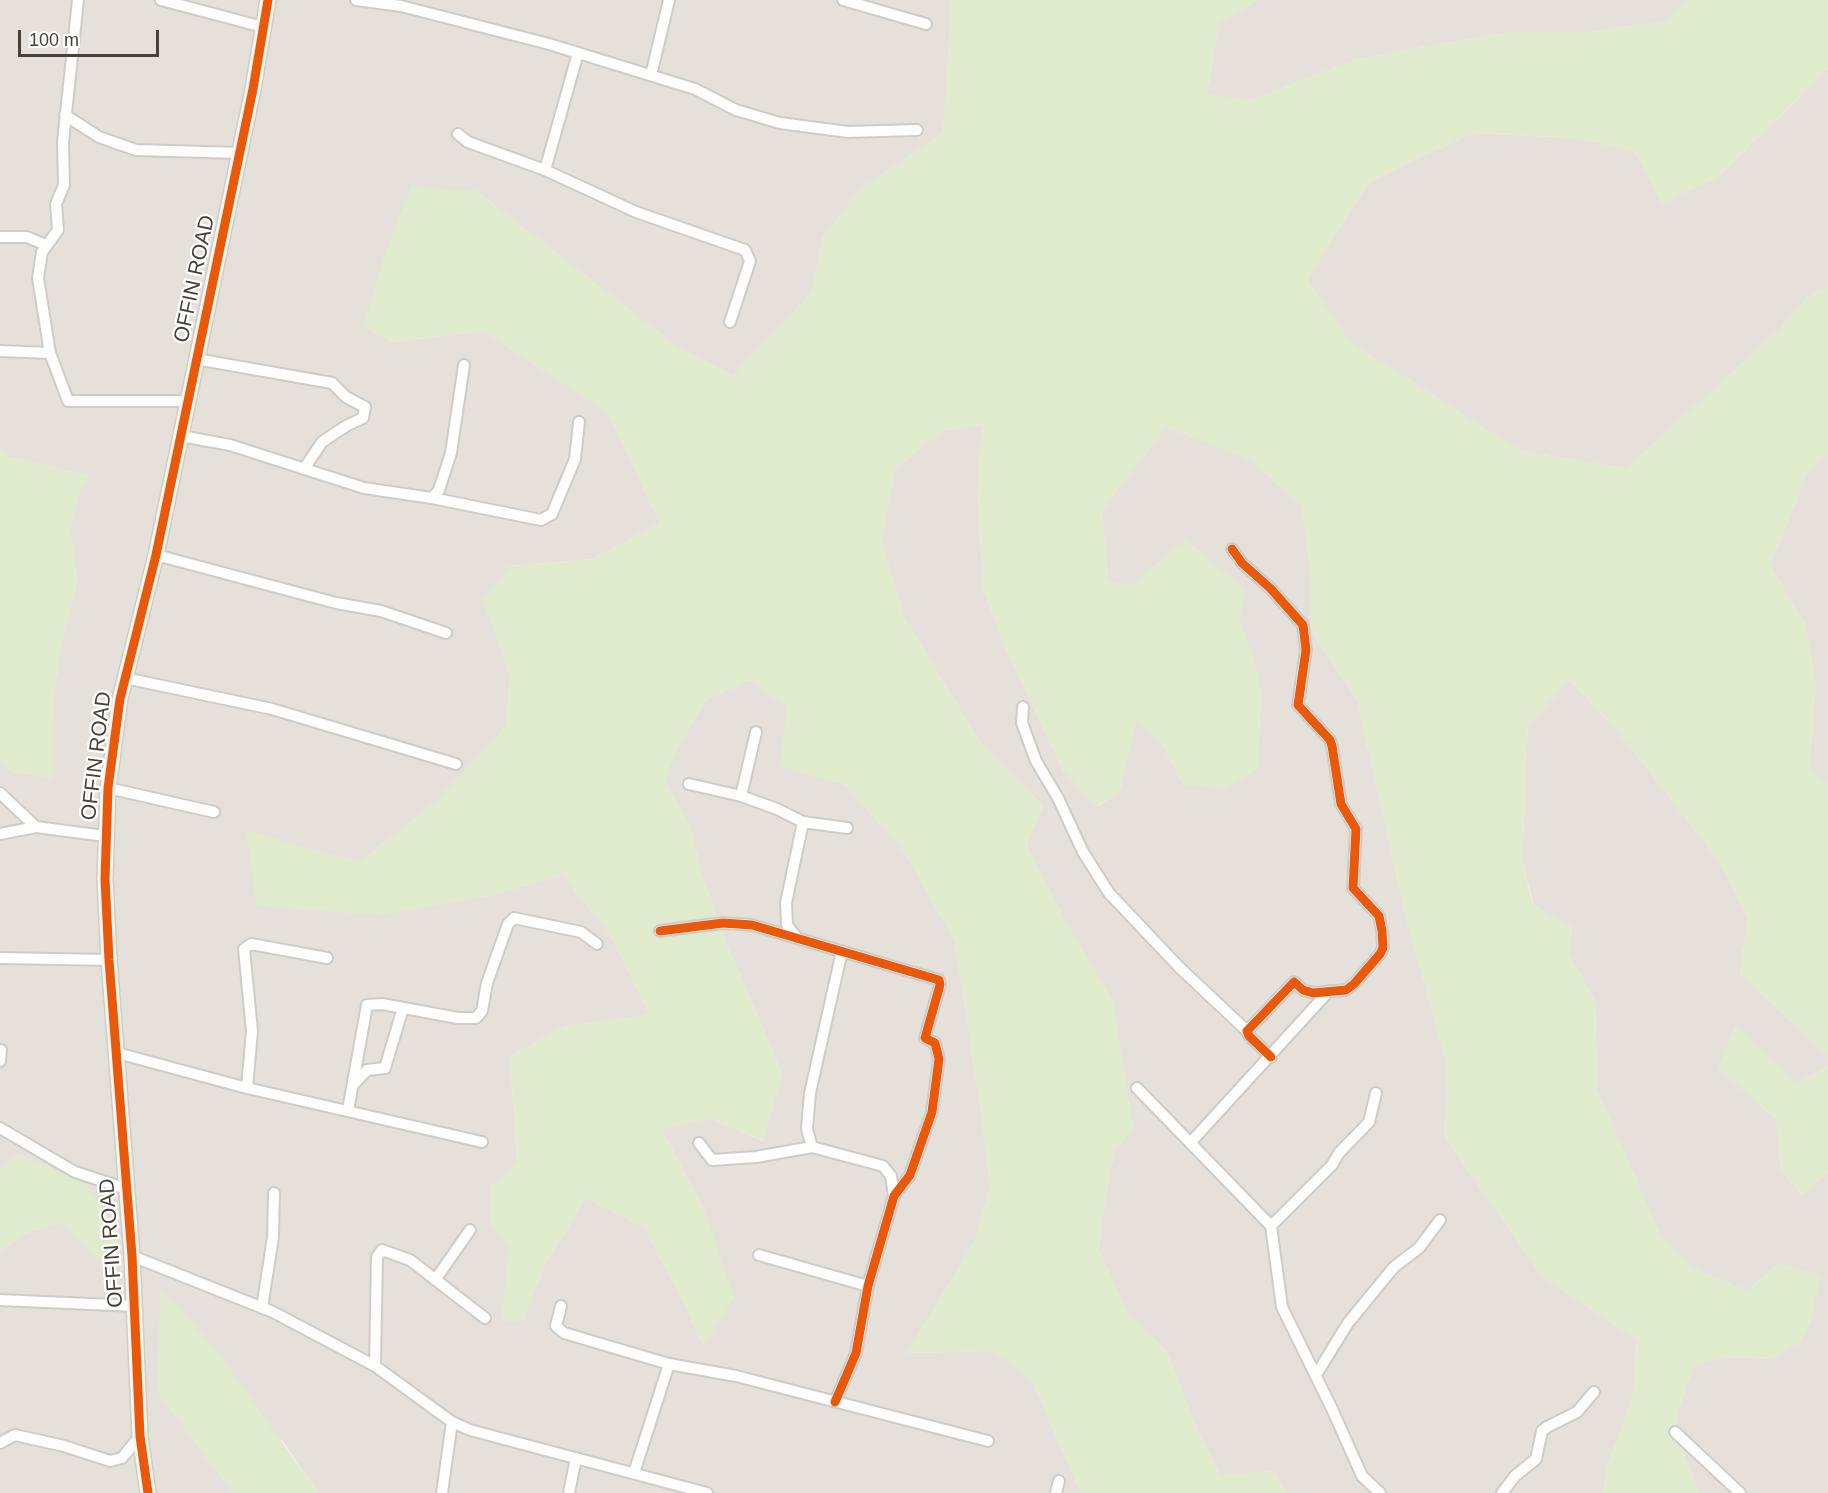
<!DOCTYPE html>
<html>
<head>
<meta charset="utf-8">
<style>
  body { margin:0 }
  #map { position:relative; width:1828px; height:1493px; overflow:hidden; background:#f2f0ec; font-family:Arial,sans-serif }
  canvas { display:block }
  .scale { position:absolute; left:18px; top:30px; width:141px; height:27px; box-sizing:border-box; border:3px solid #484138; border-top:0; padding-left:8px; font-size:18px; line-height:21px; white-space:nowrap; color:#484138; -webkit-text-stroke:4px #fff; paint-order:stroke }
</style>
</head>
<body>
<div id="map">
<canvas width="1828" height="1493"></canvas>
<div class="scale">100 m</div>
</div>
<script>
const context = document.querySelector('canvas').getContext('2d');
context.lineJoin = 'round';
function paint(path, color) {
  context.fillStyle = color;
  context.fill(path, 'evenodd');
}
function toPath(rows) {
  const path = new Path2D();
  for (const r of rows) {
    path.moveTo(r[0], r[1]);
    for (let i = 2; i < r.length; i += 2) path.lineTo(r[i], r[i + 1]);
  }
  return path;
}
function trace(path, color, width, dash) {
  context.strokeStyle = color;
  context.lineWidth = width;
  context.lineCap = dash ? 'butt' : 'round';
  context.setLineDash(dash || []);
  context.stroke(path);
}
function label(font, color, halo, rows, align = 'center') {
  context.font = font + ' Arial,sans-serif';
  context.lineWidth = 4.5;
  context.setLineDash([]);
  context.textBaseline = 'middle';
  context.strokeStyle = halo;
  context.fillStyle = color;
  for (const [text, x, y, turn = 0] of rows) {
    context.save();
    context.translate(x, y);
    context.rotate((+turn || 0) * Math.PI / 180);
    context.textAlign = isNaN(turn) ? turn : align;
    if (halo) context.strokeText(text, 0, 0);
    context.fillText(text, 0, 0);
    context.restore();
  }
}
paint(toPath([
  [0,0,952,0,943,133,860,190,823,237,812,293,733,376,676,346,476,191,391,342,484,331,608,412,660,523,593,559,511,566,484,600,510,675,506,727,434,804,359,862,247,831,484,897,562,875,609,932,650,1015,566,1026,510,1056,517,1161,491,1188,490,1223,510,1246,502,1321,523,1321,544,1266,586,1198,644,1227,686,1307,703,1347,705,1212,661,1128,710,1118,763,1141,782,1073,727,945,701,873,690,826,664,780,676,751,705,700,749,680,787,706,781,766,846,785,904,851,955,941,983,1125,990,1188,975,1241,907,1353,993,1351,1031,1378,1081,1493,318,1493,282,1440,158,1392,233,1493,0,1493,0,1251,25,1233,60,1223,19,1154,0,1169,0,764,13,771,52,779,52,719,58,658,77,581,70,529,78,494,89,476,9,457,0,448],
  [1257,0,1686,0,1665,21,1589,32,1510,32,1357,59,1250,101,1206,94,1220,22],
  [1828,69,1828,288,1811,294,1780,329,1626,469,1520,451,1350,342,1307,279,1369,182,1472,133,1577,138,1635,151,1661,203,1717,178],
  [983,425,977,493,984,591,1007,651,1063,770,1098,806,1119,792,1136,719,1161,742,1184,785,1257,769,1261,696,1253,658,1239,622,1186,540,1131,586,1108,581,1102,510,1166,427,1246,457,1302,505,1311,576,1311,631,1357,699,1404,909,1448,1068,1444,1136,1542,1276,1637,1340,1633,1397,1607,1467,1603,1493,1285,1493,1274,1471,1221,1476,1195,1426,1167,1352,1127,1312,1098,1249,1108,1180,1115,1151,1133,1126,1061,913,1026,844,1043,806,979,741,904,617,881,541,895,469,943,430],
  [1828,454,1828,785,1809,768,1816,684,1804,622,1770,566,1806,475],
  [1570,680,1626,741,1724,868,1748,920,1740,974,1828,1055,1828,1066,1798,1083,1718,1067,1776,1119,1781,1171,1802,1194,1828,1172,1828,1493,1698,1493,1674,1426,1693,1365,1726,1357,1772,1359,1779,1263,1747,1291,1698,1271,1661,1237,1597,1090,1595,1002,1569,954,1572,928,1534,906,1522,860,1528,724]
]), '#e5e1da');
paint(toPath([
  [952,0,1257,0,1220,22,1206,93,1250,101,1357,59,1510,32,1589,32,1664,21,1686,0,1828,0,1828,69,1717,178,1661,204,1635,151,1577,138,1472,133,1369,182,1308,279,1350,342,1520,451,1626,469,1780,329,1811,294,1828,288,1828,454,1806,475,1770,566,1804,622,1816,684,1809,768,1828,785,1828,1055,1740,974,1748,920,1724,868,1626,741,1570,680,1528,724,1522,860,1533,905,1572,928,1569,954,1595,1002,1597,1090,1661,1236,1698,1271,1747,1291,1779,1263,1820,1275,1811,1322,1800,1342,1772,1359,1726,1357,1693,1365,1674,1426,1698,1493,1603,1493,1607,1467,1633,1397,1637,1340,1542,1276,1444,1136,1448,1068,1404,909,1357,699,1311,631,1311,576,1302,505,1246,457,1166,427,1102,510,1108,581,1131,586,1186,539,1245,590,1239,622,1253,658,1261,696,1257,769,1225,789,1184,785,1161,742,1136,720,1119,792,1097,806,1063,770,1007,651,984,591,977,493,982,425,943,430,895,469,881,541,904,617,979,741,1043,806,1026,844,1061,913,1113,1000,1133,1127,1115,1151,1108,1180,1098,1249,1127,1311,1167,1352,1195,1426,1221,1475,1274,1471,1285,1493,1081,1493,1031,1378,993,1351,906,1353,975,1241,990,1188,983,1125,955,941,904,851,846,785,780,766,787,706,749,680,705,700,676,751,665,780,690,826,701,873,727,945,782,1073,764,1141,710,1118,661,1128,705,1212,734,1298,703,1347,686,1307,644,1227,586,1198,544,1266,523,1322,502,1321,509,1246,490,1224,491,1188,517,1161,510,1056,566,1026,649,1015,609,932,562,875,484,897,381,915,257,906,246,831,359,862,434,804,506,727,510,675,483,600,511,566,593,559,660,523,608,412,484,331,391,342,363,327,384,257,411,187,476,191,676,346,733,376,812,293,823,237,860,190,943,133],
  [0,448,9,457,90,476,78,494,70,529,77,581,58,658,52,719,52,779,13,771,0,764],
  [1735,1026,1798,1083,1828,1066,1828,1172,1802,1194,1781,1171,1776,1119,1718,1067],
  [19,1154,84,1181,118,1230,117,1278,60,1223,25,1233,0,1251,0,1169],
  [160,1288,216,1349,318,1493,233,1493,158,1392]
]), '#e0eacd');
const street = toPath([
  [78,0,63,142,64,185,56,204,58,230,42,252,38,278,50,353,68,401,188,401],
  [161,0,263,27],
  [356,0,401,6,549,44,695,89,736,110,780,123,848,132,917,130],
  [843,0,926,24],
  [651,75,669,0],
  [65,115,99,137,136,150,239,153],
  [458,134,468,142,545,170,636,212,745,250,750,261,730,322],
  [545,170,578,53],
  [0,237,27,237,46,245],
  [0,351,50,353],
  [196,359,332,383,346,397,365,407,363,418,346,426,322,442,304,469],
  [181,436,230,445,364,488,432,498,541,520,552,514,575,459,579,422],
  [432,498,439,490,451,453,464,365],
  [1232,549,1242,563,1271,589,1303,625,1306,650,1298,705,1330,740,1332,746,1341,804,1356,829,1353,888,1379,916,1382,931,1383,948,1380,954,1354,984,1346,990,1313,993,1303,990,1294,982,1247,1031,1249,1036,1271,1057],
  [156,555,336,603,381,611,446,633],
  [125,678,272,709,456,764],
  [1023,707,1022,723,1036,761,1058,798,1083,852,1109,893,1179,967,1247,1031],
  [689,784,741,796,777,809,803,822,847,828],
  [108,788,214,812],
  [0,793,36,827],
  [741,796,756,732],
  [0,834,36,827,105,836],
  [660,931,723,923,752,925,939,980,940,985,925,1038,935,1043,939,1059,932,1112,910,1175,894,1196,868,1286,856,1353,835,1402],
  [797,938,787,925,786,903,803,822],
  [0,958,109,960],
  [117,1053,247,1088,482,1142],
  [0,1061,1,1050],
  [353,1085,367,1070,385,1068,403,1008],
  [247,1088,252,1031,244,949,251,944,327,958],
  [1137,1088,1271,1226,1282,1307,1332,1409,1362,1476,1380,1493],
  [348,1110,367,1005,382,1004,458,1018,476,1018,482,1011,487,983,508,924,514,918,581,932,597,944],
  [0,1128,75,1172,127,1189],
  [1191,1142,1329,991],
  [699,1143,712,1160,756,1157,812,1147,883,1166,891,1176,894,1196],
  [812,1147,807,1129,810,1093,842,951],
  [1271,1226,1332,1165,1339,1153,1369,1122,1376,1093],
  [759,1255,868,1286],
  [132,1256,273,1312,375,1366,452,1422,470,1430,707,1493],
  [435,1280,470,1230],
  [0,1300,135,1306],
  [561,1306,556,1326,564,1333,669,1364,736,1376,988,1441],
  [262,1308,273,1237,274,1193],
  [375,1366,377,1257,382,1250,410,1260,485,1318],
  [1316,1375,1348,1323,1394,1267,1419,1248,1440,1220],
  [1675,1432,1740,1493],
  [0,1443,15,1435,64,1446,110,1461,122,1458,140,1436],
  [634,1473,669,1364],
  [442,1493,452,1422],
  [569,1493,576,1458],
  [1056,1493,1059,1481],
  [1502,1493,1515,1476,1536,1459,1542,1431,1547,1427,1577,1412,1594,1392]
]);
const secondary = toPath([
  [148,1493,140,1436,132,1256,109,960,105,879,108,788,120,699,156,555,253,89,268,0]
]);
trace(street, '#ceccc8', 14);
trace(secondary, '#d0cdc3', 18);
trace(street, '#fdfdfc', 10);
trace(secondary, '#f7f5ef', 15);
trace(toPath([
  [1232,549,1242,563,1271,589,1303,625,1306,650,1298,705,1330,740,1332,746,1341,804,1356,829,1353,888,1379,916,1382,931,1383,948,1380,954,1354,984,1346,990,1313,993,1303,990,1294,982,1247,1031,1249,1036,1271,1057],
  [660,931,723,923,752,925,939,980,940,985,925,1038,935,1043,939,1059,932,1112,910,1175,894,1196,868,1286,856,1353,835,1402],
  [148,1493,140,1436,132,1256,109,960,105,879,108,788,120,699,156,555,253,89,268,0]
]), '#e8590c', 9);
label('21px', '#484138', '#fff', [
  ["OFFIN ROAD",195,279,-78],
  ["OFFIN ROAD",97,756,-83],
  ["OFFIN ROAD",112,1243,-94]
]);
</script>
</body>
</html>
